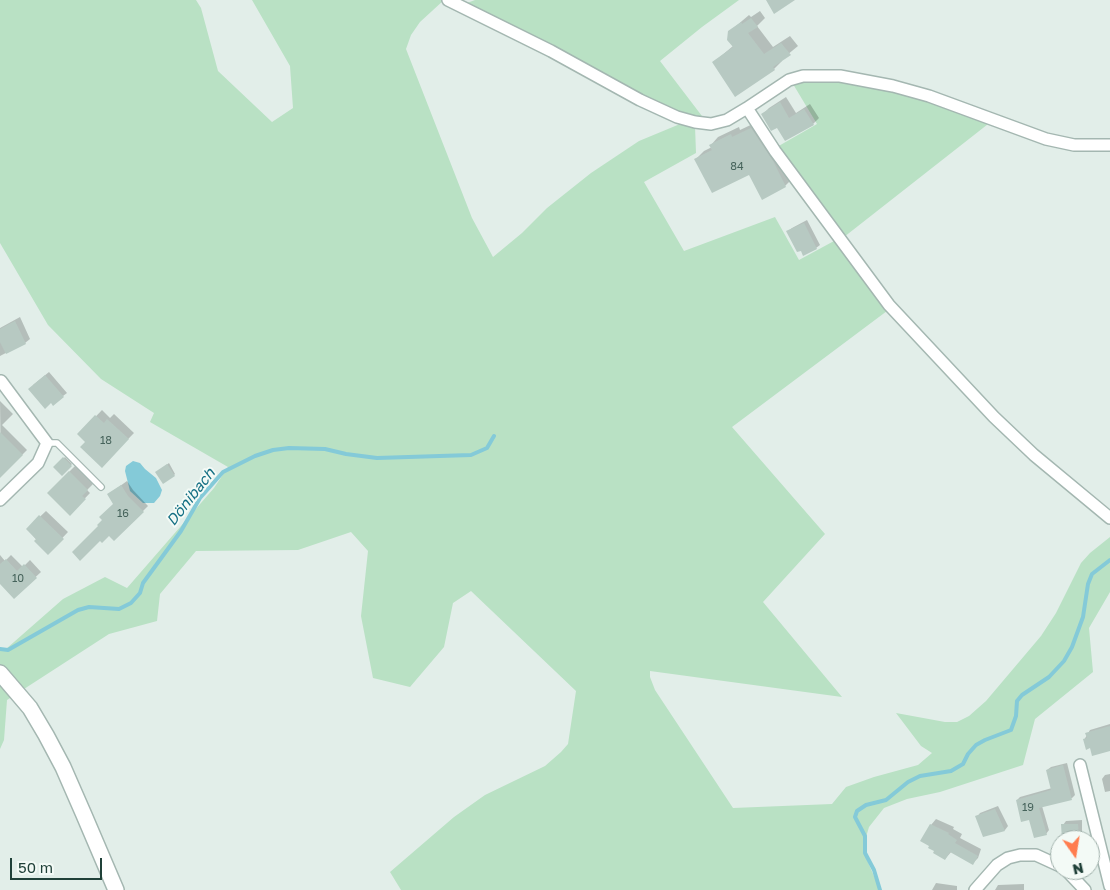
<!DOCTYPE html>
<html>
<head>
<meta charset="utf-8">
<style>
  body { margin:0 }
  #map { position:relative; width:1110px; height:890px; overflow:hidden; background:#e2eee9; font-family:"Golos Text",sans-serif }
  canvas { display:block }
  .north { position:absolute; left:1050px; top:830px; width:50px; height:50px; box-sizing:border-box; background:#f3faf6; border:1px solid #9fb0aa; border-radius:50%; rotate:167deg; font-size:14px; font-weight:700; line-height:20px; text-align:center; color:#204139 }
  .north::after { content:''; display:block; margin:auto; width:18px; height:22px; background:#ff7d4f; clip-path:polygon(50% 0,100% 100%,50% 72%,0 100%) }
  .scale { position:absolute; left:10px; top:858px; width:92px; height:22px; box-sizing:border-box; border:2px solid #204139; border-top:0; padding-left:6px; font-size:15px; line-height:18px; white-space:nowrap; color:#204139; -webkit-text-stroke:4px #f3faf6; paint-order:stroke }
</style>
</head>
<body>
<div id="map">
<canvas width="1110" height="890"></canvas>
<div class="north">N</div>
<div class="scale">50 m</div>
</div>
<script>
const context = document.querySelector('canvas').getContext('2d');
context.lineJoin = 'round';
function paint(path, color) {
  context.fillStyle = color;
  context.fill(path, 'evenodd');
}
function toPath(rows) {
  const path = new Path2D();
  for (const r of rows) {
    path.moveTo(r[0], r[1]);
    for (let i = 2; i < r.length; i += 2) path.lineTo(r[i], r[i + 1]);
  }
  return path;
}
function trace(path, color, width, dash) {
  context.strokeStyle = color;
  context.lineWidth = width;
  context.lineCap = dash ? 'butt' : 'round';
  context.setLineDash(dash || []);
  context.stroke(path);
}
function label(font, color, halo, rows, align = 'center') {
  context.font = font + ' "Golos Text",sans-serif';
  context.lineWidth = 4;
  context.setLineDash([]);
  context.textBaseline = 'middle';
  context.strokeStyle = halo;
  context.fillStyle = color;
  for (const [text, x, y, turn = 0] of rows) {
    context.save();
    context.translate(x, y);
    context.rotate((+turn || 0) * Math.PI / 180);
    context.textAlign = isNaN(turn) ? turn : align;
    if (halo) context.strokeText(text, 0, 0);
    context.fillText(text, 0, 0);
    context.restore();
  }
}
paint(toPath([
  [0,0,196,0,201,8,218,71,272,122,293,108,290,66,252,0,444,0,420,22,411,35,406,49,472,218,493,257,522,233,547,208,591,173,639,141,680,124,467,3,475,0,739,0,702,27,660,61,705,120,695,126,696,153,644,182,684,251,775,217,799,260,834,241,770,151,817,124,790,79,843,73,997,117,844,237,895,305,732,427,825,534,763,602,842,697,650,671,650,677,655,690,733,808,832,804,846,787,874,777,918,765,932,753,921,746,896,713,945,722,957,722,969,716,986,701,1041,636,1056,613,1081,563,1090,553,1110,537,1110,592,1089,628,1093,672,1035,719,1023,765,940,792,907,799,884,808,869,827,864,844,867,860,880,890,401,890,390,872,454,817,485,795,545,766,561,752,568,744,576,691,471,591,453,603,444,647,410,687,373,678,361,616,368,551,351,532,298,550,196,551,160,594,157,621,109,634,7,700,4,740,0,749,0,651,6,649,63,599,105,577,127,588,214,488,228,467,150,422,154,413,101,379,48,325,0,243]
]), '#b9e1c4');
paint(toPath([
  [133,461,140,463,145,469,156,478,162,490,160,496,154,503,143,503,130,491,125,471,126,466]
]), '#84cad8');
paint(toPath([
  [760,11,765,18,757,26,773,47,790,36,798,46,781,60,782,61,774,69,714,62,733,46,729,32,749,15,751,17],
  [786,97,796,113,810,104,819,118,813,124,778,126,763,114,769,108],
  [759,121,793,178,785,186,750,173,696,159,704,151,712,147,711,145,718,137,739,127,740,130],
  [807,220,820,245,816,248,788,231,792,228],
  [20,317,30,339,25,343,0,356,0,328],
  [49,372,67,393,63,396,33,385],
  [0,401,13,414,2,425,27,450,1,476],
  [102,410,110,418,114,414,134,433,102,466,87,442,79,434],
  [65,457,72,464,62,474,55,467],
  [169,463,175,474,174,475,158,471],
  [75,466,93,484,87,490,90,493,70,514,48,493],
  [127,481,133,490,148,506,114,540,100,526,115,504,109,494],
  [46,511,68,532,48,553,27,529],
  [0,555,5,561,11,555,23,567,30,560,41,572,14,597,0,579],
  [1110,724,1110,749,1091,747,1084,740,1090,730],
  [1067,763,1075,795,1072,798,1042,806,1049,830,1046,834,1030,819,1017,800,1020,797,1052,788,1047,770,1051,767],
  [1110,774,1110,791,1105,792,1102,779,1105,775],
  [998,806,1008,826,1005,830,984,836,977,817,980,813],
  [936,819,954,827,953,829,962,834,960,838,981,849,978,858,973,863,952,851,945,859,931,825],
  [1082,820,1082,837,1087,840,1063,840,1063,825,1066,821],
  [936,883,957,886,957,890,932,890],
  [1024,884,1024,890,995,890,998,885]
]), '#0003');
trace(toPath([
  [0,649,8,650,78,610,89,607,119,609,131,603,140,593,143,583,181,531,200,498,223,472,255,456,273,450,289,448,325,449,346,454,377,458,471,455,487,448,494,436],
  [880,890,874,870,865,853,865,836,855,817,857,811,866,805,886,800,908,782,920,776,951,771,963,764,968,754,976,745,985,740,1011,730,1016,716,1017,701,1022,695,1049,677,1064,661,1072,647,1083,617,1088,584,1092,574,1110,560]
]), '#84cad8', 4);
paint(toPath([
  [766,0,795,0,774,14],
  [751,18,758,27,748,33,764,54,781,43,791,55,773,67,775,70,735,97,712,62,733,47,727,40,728,31,741,22,742,24],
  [780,102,789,118,804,109,814,125,785,141,777,128,771,131,761,114],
  [751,128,773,161,786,187,762,200,749,175,712,193,694,159,712,150,709,145,731,134,732,137],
  [804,223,817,249,803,256,801,251,797,252,786,231],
  [15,321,26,344,6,354,0,342,0,329],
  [45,375,64,397,53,406,51,403,45,409,28,389],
  [95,415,104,423,107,419,129,439,102,468,80,447,85,442,77,434],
  [0,432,23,455,0,478],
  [63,457,72,466,62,476,53,467],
  [167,464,175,476,163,484,155,472],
  [69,471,88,490,82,496,86,499,70,516,47,493],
  [121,485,128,496,144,512,114,541,109,536,102,543,100,541,80,561,72,552,98,526,97,525,102,520,99,517,113,504,107,494],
  [39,515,64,539,48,555,34,541,36,539,26,529],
  [6,559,17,571,24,564,37,578,14,599,0,584,0,564],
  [1110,726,1110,751,1092,756,1090,748,1086,750,1083,739,1087,738,1085,733],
  [1063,765,1072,800,1039,808,1047,835,1034,838,1029,820,1021,822,1016,800,1051,790,1046,770],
  [995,809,1005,831,983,837,975,816],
  [930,824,949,833,948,834,957,840,955,843,978,856,973,865,950,852,945,860,933,853,934,851,928,848,929,846,920,841],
  [1061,824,1078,824,1079,840,1062,840]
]), '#b7c9c2');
const service = toPath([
  [47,443,57,443,101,487]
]);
const minor = toPath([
  [448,0,551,51,640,100,677,117,695,122,711,124,727,120,747,108],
  [1110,145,1074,145,1046,139,929,96,893,86,840,76,803,76,789,80,747,108,775,151,889,305,994,417,1034,455,1110,518],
  [0,500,38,463,47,443,1,381],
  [1080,765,1110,886],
  [1066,870,1085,890],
  [975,890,997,865,1008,858,1020,855,1036,855,1060,866]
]);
const tertiary = toPath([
  [0,673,30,708,46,735,63,767,84,815,116,890]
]);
trace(service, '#a4b7b1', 8);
trace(minor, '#a4b7b1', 14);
trace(tertiary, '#a4b7b1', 18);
trace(service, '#fff', 5.5);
trace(minor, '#fff', 11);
trace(tertiary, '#fff', 15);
label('11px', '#46635b', null, [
  ["84",737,167],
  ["18",106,441],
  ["16",123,514],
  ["10",18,579],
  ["19",1028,808]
]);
label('italic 15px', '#136f83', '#f3faf6', [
  ["Dönibach",191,497,-52]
]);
</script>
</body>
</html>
